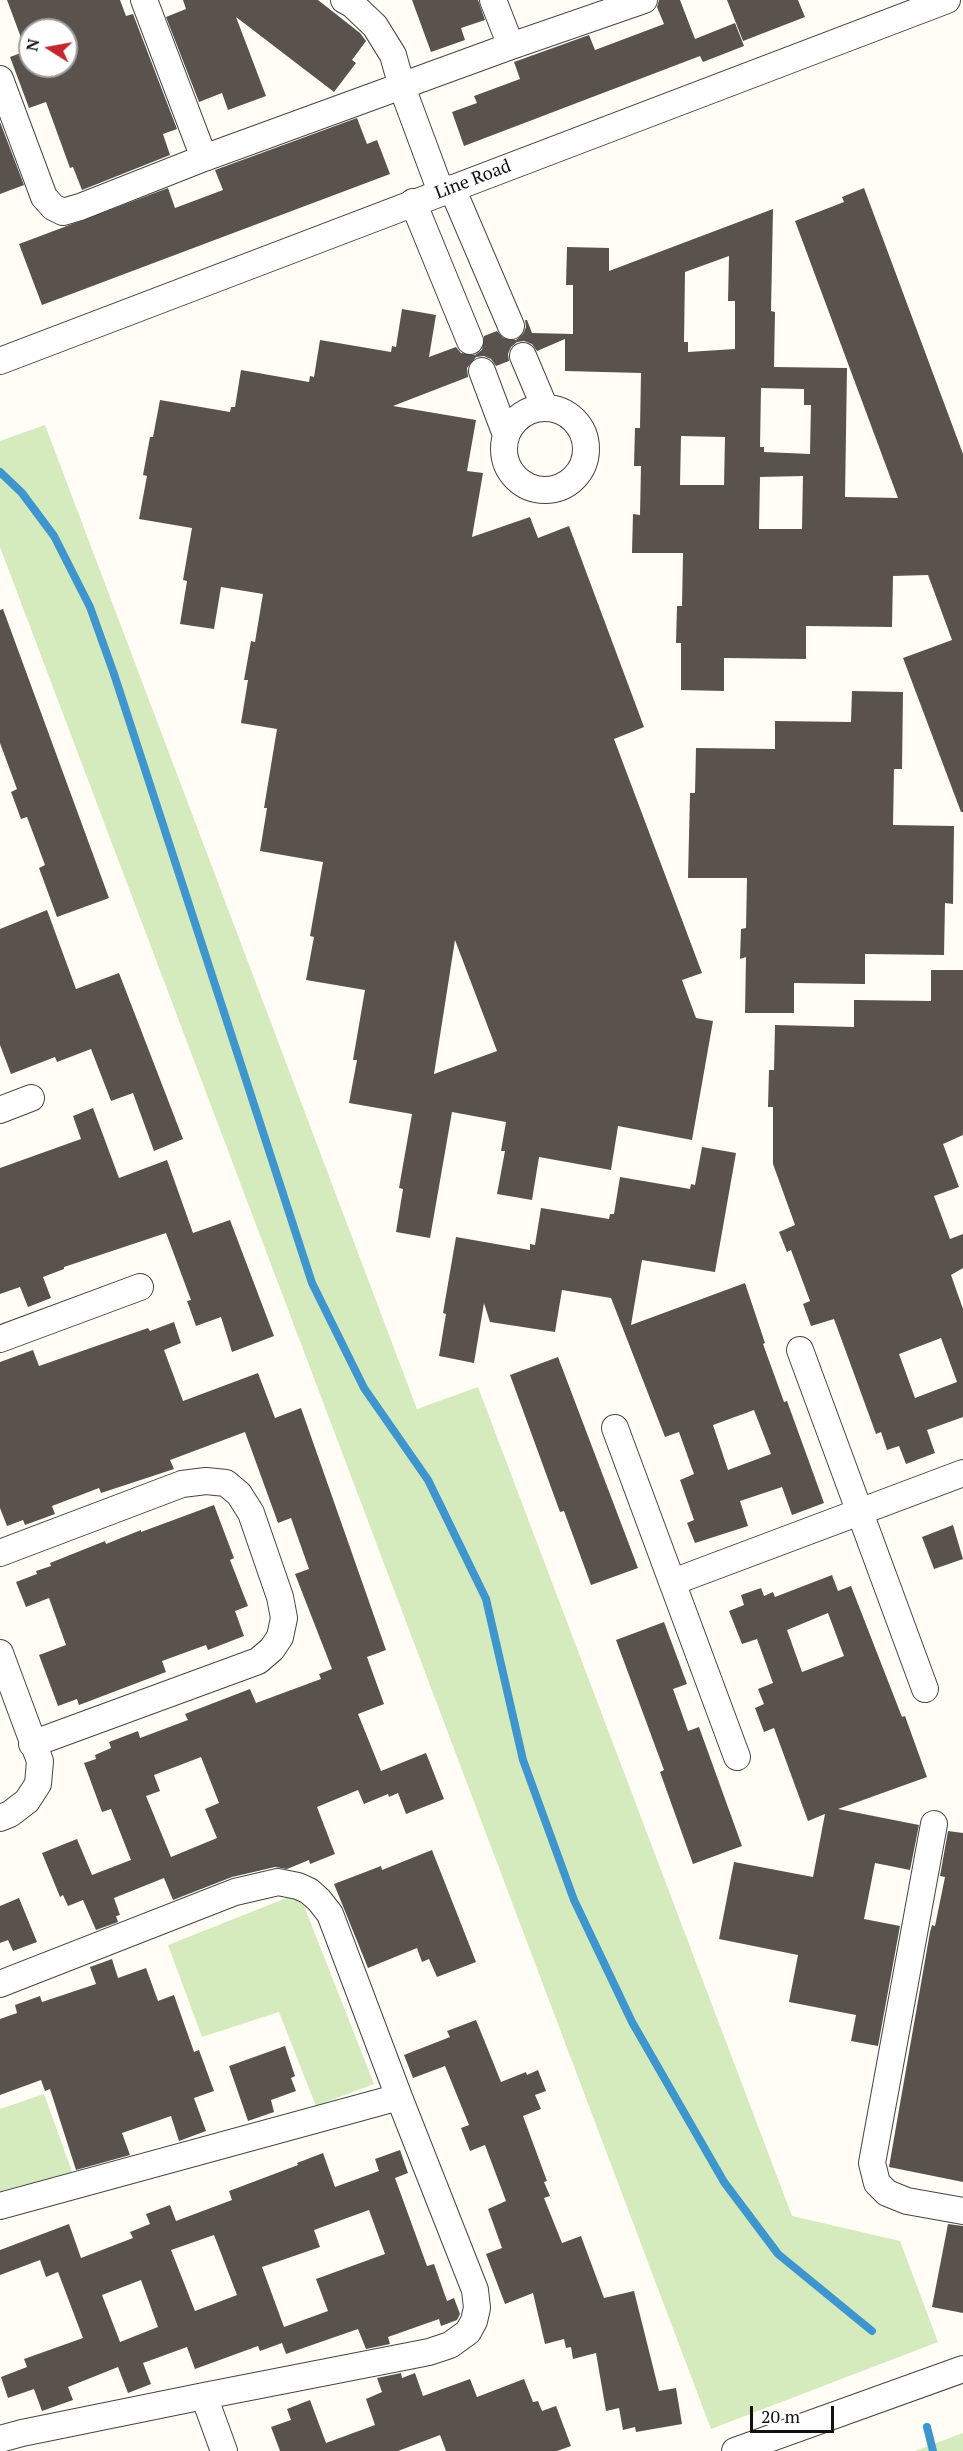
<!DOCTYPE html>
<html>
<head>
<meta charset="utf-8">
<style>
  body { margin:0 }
  #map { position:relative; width:963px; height:2451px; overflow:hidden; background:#fffdf5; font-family:"PT Serif",serif }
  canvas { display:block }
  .north { position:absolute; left:18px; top:18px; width:60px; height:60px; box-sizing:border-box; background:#fff; border:2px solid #a0a0a0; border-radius:50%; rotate:281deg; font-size:16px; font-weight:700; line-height:24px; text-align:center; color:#111 }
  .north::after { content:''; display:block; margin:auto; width:21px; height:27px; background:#c4262e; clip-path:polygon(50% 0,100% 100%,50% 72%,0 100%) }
  .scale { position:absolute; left:750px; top:2406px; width:84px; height:27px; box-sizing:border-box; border:3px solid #111; border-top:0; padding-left:8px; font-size:18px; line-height:21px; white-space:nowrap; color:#111; -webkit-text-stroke:4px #fff; paint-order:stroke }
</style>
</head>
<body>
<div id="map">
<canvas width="963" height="2451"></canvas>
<div class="north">N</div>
<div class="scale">20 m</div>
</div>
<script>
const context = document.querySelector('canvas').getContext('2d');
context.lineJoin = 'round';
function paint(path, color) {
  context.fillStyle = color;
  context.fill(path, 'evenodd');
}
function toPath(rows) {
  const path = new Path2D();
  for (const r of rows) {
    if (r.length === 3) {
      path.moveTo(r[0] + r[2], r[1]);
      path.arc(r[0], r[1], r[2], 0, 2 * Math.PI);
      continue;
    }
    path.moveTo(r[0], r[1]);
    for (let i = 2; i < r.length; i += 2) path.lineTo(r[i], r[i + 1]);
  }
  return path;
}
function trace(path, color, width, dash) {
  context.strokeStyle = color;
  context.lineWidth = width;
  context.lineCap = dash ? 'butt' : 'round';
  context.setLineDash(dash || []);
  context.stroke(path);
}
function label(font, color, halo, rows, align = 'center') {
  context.font = font + ' "PT Serif",serif';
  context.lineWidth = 6;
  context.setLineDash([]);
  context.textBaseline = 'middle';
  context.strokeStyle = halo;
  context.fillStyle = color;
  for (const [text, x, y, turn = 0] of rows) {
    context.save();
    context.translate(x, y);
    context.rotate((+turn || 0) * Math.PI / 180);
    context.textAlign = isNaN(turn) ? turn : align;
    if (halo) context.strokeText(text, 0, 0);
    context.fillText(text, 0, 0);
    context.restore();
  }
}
paint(toPath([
  [45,425,417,1409,478,1387,792,2216,900,2241,938,2342,711,2429,0,547,0,441],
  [299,1893,374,2084,316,2106,279,2012,202,2037,168,1945],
  [44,2094,75,2180,0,2200,0,2109],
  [963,2433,963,2451,915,2451]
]), '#d5ebbd');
trace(toPath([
  [0,472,22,493,54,536,90,607,114,674,312,1283,364,1388,428,1480,486,1599,523,1760,574,1900,632,2022,724,2182,778,2254,872,2331],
  [927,2427,933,2451]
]), '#3f96cf', 8);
paint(toPath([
  [7,0,120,0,126,16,133,14,177,129,163,134,170,155,82,190,73,167,70,168,46,102,29,108,10,57,26,51],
  [30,30,66,30,66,66,30,66],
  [183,0,318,0,360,33,366,41,352,60,356,63,334,92,236,17,266,96,228,110,222,93,199,102,166,17,186,9],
  [412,0,478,0,485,20,461,28,465,40,431,52],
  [659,0,680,0,695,39,735,23,744,46,703,62,700,56,464,146,452,112,477,103,474,96,520,79,514,62,589,35,595,50,664,24,657,7],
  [727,0,798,0,805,17,743,41],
  [357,118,367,144,377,140,390,174,42,305,19,244,168,188,175,208,223,190,215,170],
  [0,122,24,185,0,194],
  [864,188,963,454,963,812,961,812,903,658,952,640,928,575,893,576,892,627,806,626,806,659,724,658,724,691,681,690,681,643,676,643,677,606,682,606,683,553,632,553,633,514,640,515,641,466,634,466,635,428,640,428,641,373,565,371,565,339,537,351,532,344,524,341,517,342,511,347,508,354,509,361,496,366,491,359,484,356,476,357,467,368,468,377,393,406,476,420,467,471,483,473,472,537,530,517,538,538,569,526,644,727,614,739,702,973,682,980,696,1018,713,1021,692,1140,618,1126,611,1170,539,1157,532,1200,497,1194,505,1151,501,1151,506,1122,452,1112,430,1238,396,1232,403,1189,399,1188,412,1114,349,1103,357,1060,353,1060,365,990,306,980,314,937,310,936,323,862,260,851,267,808,264,808,277,729,241,723,248,680,244,680,251,641,255,642,263,594,221,587,214,629,180,624,187,581,183,580,192,528,139,519,147,476,143,475,150,437,153,437,160,400,230,412,231,407,235,407,241,370,309,382,310,376,314,377,320,340,391,352,392,346,396,347,402,309,436,315,429,357,456,347,461,353,475,355,482,350,484,336,497,331,503,338,516,340,523,334,526,327,525,320,527,320,532,333,573,334,573,285,566,285,567,247,609,248,609,271,773,209,771,311,775,312,774,367,847,368,845,497,898,498,795,221,844,202,842,197],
  [729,256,728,301,735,301,735,349,688,352,688,342,684,342,685,272],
  [761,388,804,389,804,405,811,405,810,454,764,452,764,447,760,447],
  [681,436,725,437,724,485,680,485],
  [803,476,802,529,759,529,760,477],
  [455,940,497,1051,434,1074],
  [3,609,109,898,57,917,39,868,45,865,27,817,21,819,11,792,17,789,0,743,0,610],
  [852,691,903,692,902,769,894,769,893,825,954,826,953,904,945,903,944,955,865,954,865,984,794,983,794,1013,745,1013,746,957,740,959,741,929,746,928,747,878,688,878,690,793,695,793,696,748,775,749,775,721,851,722],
  [47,910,76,989,119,973,183,1139,154,1151,133,1093,111,1101,91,1049,57,1062,55,1057,11,1074,0,1045,0,929],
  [931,970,963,970,963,1135,943,1144,959,1187,934,1196,950,1239,963,1234,963,1268,951,1275,963,1309,963,1417,927,1430,935,1453,906,1464,899,1446,887,1450,881,1432,876,1434,834,1319,811,1326,803,1304,810,1301,791,1250,787,1252,779,1232,795,1225,773,1164,773,1107,768,1107,769,1070,774,1070,775,1025,854,1027,854,1000,931,1001],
  [941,1338,957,1382,915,1398,899,1354],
  [93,1108,119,1178,167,1160,193,1233,230,1220,274,1336,232,1352,221,1317,196,1326,187,1301,191,1300,166,1233,64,1267,64,1269,43,1277,51,1298,28,1307,20,1287,0,1294,0,1168,81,1139,73,1116],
  [702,1147,736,1153,715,1272,642,1260,631,1325,745,1283,765,1343,763,1344,784,1402,787,1401,824,1503,792,1515,782,1487,740,1501,748,1526,695,1543,687,1523,694,1520,680,1480,694,1474,679,1432,665,1437,611,1298,562,1290,555,1332,490,1322,484,1303,474,1363,439,1356,446,1314,443,1313,456,1237,530,1250,530,1244,535,1245,541,1208,609,1219,610,1214,614,1214,620,1177,690,1189,691,1184,695,1185],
  [754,1410,771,1454,728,1470,713,1425],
  [174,1322,181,1343,164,1350,183,1401,258,1373,275,1418,301,1408,386,1650,367,1657,384,1704,358,1714,381,1771,426,1753,444,1799,406,1814,398,1793,389,1797,388,1794,364,1804,358,1790,317,1807,335,1854,310,1864,309,1860,287,1869,275,1867,232,1877,173,1900,164,1878,114,1898,120,1915,116,1916,118,1922,96,1930,83,1900,68,1906,63,1895,60,1897,42,1853,77,1839,92,1875,131,1860,111,1809,102,1812,84,1763,96,1759,95,1755,111,1748,109,1742,138,1731,140,1738,188,1720,185,1714,250,1689,256,1703,321,1679,319,1674,332,1669,295,1574,309,1569,291,1518,278,1523,245,1432,170,1460,174,1469,101,1493,99,1488,52,1506,55,1514,25,1525,23,1520,7,1526,0,1508,0,1362,33,1350,39,1366,148,1328,150,1331],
  [201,1757,219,1803,205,1809,217,1838,171,1857,146,1796,160,1791,154,1775],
  [558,1357,638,1568,591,1585,564,1511,560,1512,510,1375],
  [214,1505,234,1558,230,1560,248,1606,235,1611,244,1636,208,1650,206,1645,162,1661,166,1672,79,1705,77,1699,58,1706,39,1655,66,1645,49,1598,26,1607,16,1582,37,1574,36,1571,51,1566,50,1563,105,1541,106,1544,141,1530,141,1532],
  [953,1525,963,1559,934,1569,922,1537],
  [832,1575,838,1591,851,1586,902,1717,905,1716,927,1777,838,1809,919,1825,910,1870,875,1863,864,1919,900,1926,878,2046,851,2041,856,2015,789,2002,798,1955,719,1939,734,1862,813,1877,825,1814,808,1821,774,1728,764,1732,755,1708,764,1704,758,1689,773,1683,757,1639,742,1644,729,1611,744,1605,741,1595,761,1588,764,1596,773,1592,775,1597],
  [828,1613,844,1656,802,1672,787,1630],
  [664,1622,687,1684,673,1689,688,1731,699,1727,742,1846,693,1864,660,1772,664,1770,616,1640],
  [948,1831,963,1833,963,2182,889,2167,930,1932,932,1925,935,1926,945,1877,940,1876],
  [432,1850,476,1962,437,1977,429,1959,422,1962,417,1948,368,1968,334,1884,381,1866,382,1870],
  [19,1898,37,1942,13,1951,8,1940,0,1943,0,1906],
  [112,1959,118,1978,146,1968,158,2001,174,1995,194,2052,199,2050,214,2091,194,2098,206,2131,179,2141,171,2116,122,2133,130,2155,76,2170,50,2089,45,2091,41,2080,0,2095,0,2019,17,2013,15,2005,40,1996,42,2002,96,1984,90,1967],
  [476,2020,501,2082,526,2072,527,2075,538,2070,546,2091,535,2095,541,2109,523,2116,547,2181,544,2182,550,2196,544,2198,562,2243,581,2236,604,2298,634,2291,659,2391,676,2388,682,2424,636,2432,635,2427,623,2430,619,2408,606,2411,596,2353,573,2359,571,2347,566,2348,564,2339,545,2344,533,2293,505,2304,486,2254,502,2248,488,2209,506,2201,485,2145,470,2151,461,2128,469,2125,445,2066,413,2078,404,2055,450,2037,447,2031],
  [285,2046,295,2076,291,2078,296,2091,271,2100,274,2112,248,2121,229,2066],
  [400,2150,408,2173,395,2178,427,2266,434,2264,447,2301,454,2298,460,2314,457,2320,441,2326,439,2319,388,2337,390,2344,366,2349,358,2329,286,2354,282,2343,260,2351,258,2346,195,2369,187,2347,143,2363,151,2384,128,2393,118,2367,68,2387,73,2400,42,2411,34,2389,8,2398,1,2377,27,2367,24,2359,83,2338,58,2272,46,2277,40,2260,0,2275,0,2250,69,2224,81,2258,133,2238,130,2232,150,2224,146,2214,170,2205,176,2221,232,2200,229,2191,298,2165,297,2163,323,2153,335,2187,379,2171,375,2159],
  [369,2210,385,2254,316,2279,328,2311,284,2327,262,2267,320,2247,314,2230],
  [214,2235,237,2295,195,2311,171,2250],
  [141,2280,158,2327,120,2342,102,2295],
  [948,2224,963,2226,963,2313,932,2307],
  [401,2373,402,2378,415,2373,423,2396,470,2379,477,2397,524,2379,533,2402,538,2401,542,2411,556,2406,571,2446,557,2451,446,2451,440,2435,398,2451,280,2451,271,2427,291,2420,287,2409,310,2400,326,2443,375,2425,366,2399,382,2392,377,2378]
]), '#5a524d');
const minor = toPath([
  [144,0,204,158],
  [344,0,353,5,375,26,393,55,402,87,441,192],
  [493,0,511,46],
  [0,79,44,197,53,207,63,212,80,207,204,158,511,46,644,0],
  [452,188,511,326],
  [413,202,470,341],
  [523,356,545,408],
  [0,361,947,0],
  [482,371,506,435],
  [545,449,41],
  [0,1110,31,1098],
  [0,1339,140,1287],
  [800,1350,925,1689],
  [615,1428,737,1757],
  [0,1553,182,1484,206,1481,226,1483,239,1494,251,1513,280,1597,284,1618,280,1637,272,1649,258,1661,32,1744],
  [673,1582,963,1473],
  [0,1653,40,1761,38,1784,27,1801,10,1814,0,1818],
  [934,1824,872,2163,877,2183,887,2193,907,2201,963,2211],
  [0,1984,235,1892,278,1882,298,1886,309,1891,319,1900,330,1914,399,2097,475,2290,477,2308,474,2321,468,2332,450,2345,429,2352,204,2396,22,2433,0,2439],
  [0,2206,399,2097],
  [204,2396,224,2451],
  [735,2451,963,2369]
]);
trace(minor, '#444', 28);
trace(minor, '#fff', 26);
label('18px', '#111', '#fff', [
  ["Line Road",473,180,-21]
]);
</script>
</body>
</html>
